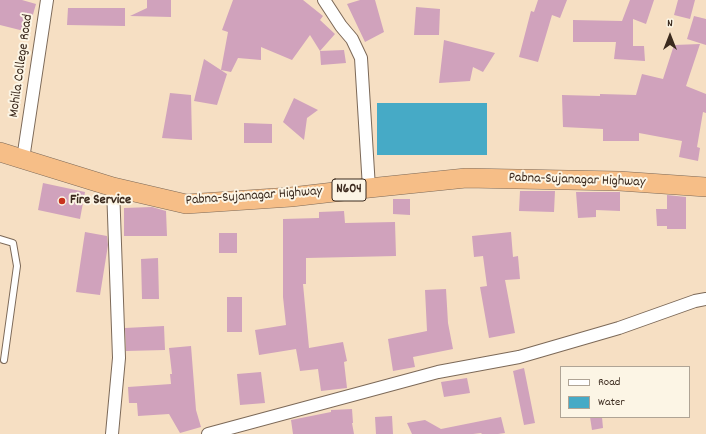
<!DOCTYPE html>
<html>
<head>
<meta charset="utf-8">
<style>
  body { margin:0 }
  #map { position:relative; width:706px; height:434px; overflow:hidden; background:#f6dfc3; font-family:Dekko,sans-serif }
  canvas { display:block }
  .legend { position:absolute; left:560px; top:366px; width:130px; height:52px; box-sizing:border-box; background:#fcf5e5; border:1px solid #afa495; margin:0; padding:5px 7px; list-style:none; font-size:12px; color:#3b2a1e }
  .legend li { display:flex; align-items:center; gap:8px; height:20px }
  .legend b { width:20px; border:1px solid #afa495 }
  .north { position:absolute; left:650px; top:16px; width:40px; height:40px; -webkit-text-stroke:3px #fcf5e5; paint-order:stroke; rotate:0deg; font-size:11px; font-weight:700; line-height:16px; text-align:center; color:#3b2a1e }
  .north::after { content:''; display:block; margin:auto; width:14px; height:18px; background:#3b2a1e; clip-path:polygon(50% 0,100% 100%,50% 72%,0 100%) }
</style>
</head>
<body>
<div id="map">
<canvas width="706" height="434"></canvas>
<ul class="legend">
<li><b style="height:5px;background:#fff"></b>Road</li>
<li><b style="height:11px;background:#46aac6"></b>Water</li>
</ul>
<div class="north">N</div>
</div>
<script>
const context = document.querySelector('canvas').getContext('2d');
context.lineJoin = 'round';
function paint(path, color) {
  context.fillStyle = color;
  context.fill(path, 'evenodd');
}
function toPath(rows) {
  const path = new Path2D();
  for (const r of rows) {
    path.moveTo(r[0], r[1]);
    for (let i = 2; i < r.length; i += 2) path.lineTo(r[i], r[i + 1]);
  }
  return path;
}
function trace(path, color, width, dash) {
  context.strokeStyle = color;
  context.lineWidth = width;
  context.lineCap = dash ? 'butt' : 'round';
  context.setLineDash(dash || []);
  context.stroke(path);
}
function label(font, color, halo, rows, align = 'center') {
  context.font = font + ' Dekko,sans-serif';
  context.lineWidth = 4;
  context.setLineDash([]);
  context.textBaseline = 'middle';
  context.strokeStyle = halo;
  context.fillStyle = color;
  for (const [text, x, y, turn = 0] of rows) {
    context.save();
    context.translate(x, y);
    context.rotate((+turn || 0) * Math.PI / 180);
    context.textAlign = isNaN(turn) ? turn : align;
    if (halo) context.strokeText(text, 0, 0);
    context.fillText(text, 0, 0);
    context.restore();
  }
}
paint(toPath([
  [377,103,487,103,487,155,377,155]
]), '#46aac6');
paint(toPath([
  [0,0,22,0,36,4,28,32,0,25],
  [147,0,171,0,171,17,130,16,147,8],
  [233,0,303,0,323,16,320,20,335,34,320,51,310,35,292,60,261,47,261,60,238,58,231,72,221,70,228,32,222,30],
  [360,0,375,0,384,32,365,42,347,4],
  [538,0,567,0,560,18,552,15,538,62,519,57,531,11,534,12],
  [630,0,654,0,646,24,633,19,633,46,644,46,645,61,614,59,616,42,573,42,573,20,622,21],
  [678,0,695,0,690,19,674,15],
  [416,7,440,9,439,35,414,35],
  [68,8,125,8,125,26,67,25],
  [694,16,706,19,706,45,687,39],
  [444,40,495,53,483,72,473,67,470,81,439,83],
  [700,44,686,86,706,94,706,113,703,112,697,147,700,148,698,161,679,157,682,141,639,133,639,141,603,141,603,129,563,127,562,95,600,96,600,94,636,95,642,74,663,79,674,45],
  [344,50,346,63,321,65,320,51],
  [204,59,227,74,217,105,194,101],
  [170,93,191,95,192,140,162,138],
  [294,98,318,110,307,118,304,140,283,122],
  [244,123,272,124,272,143,244,143],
  [43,183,85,192,80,219,38,210],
  [520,191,555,191,554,212,519,211],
  [576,192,620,192,620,211,596,210,596,217,578,218],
  [667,195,686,197,686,229,667,229,667,226,657,226,656,209,667,209],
  [393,199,410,199,410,215,393,214],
  [152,207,166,211,167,236,124,236,124,208],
  [344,211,345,223,395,222,396,256,306,258,306,284,303,284,309,348,343,342,347,361,344,362,347,388,321,391,318,369,300,371,296,349,259,355,255,330,286,325,283,297,283,219,319,218,319,212],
  [85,232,107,236,108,245,100,295,76,292],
  [511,232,513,257,518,256,520,279,505,280,515,333,489,338,480,287,487,286,483,256,474,257,472,236],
  [219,233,237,233,237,253,219,253],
  [158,258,159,299,142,299,141,259],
  [446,289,448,323,453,349,413,357,415,367,393,371,388,339,427,331,425,290],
  [227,297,242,297,242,332,227,332],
  [164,326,165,350,126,351,125,328],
  [191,346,196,410,201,427,180,433,169,414,138,416,137,403,129,403,128,387,171,384,170,374,172,374,169,348],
  [524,368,535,423,524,425,513,371],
  [261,372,265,403,240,405,237,374],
  [467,378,470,393,444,397,441,382],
  [352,409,353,423,352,423,354,434,293,434,291,420,331,412,331,410],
  [392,416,393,434,376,434,375,417],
  [501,417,505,433,498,434,482,434,481,433,473,434,412,434,407,423,425,420,441,429],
  [590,417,602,417,603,428,592,430]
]), '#d0a2bc');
const service = toPath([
  [0,239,13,243,17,266,4,360]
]);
const minor = toPath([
  [324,0,341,26,352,39,361,58,369,188],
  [23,159,47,0],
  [112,434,119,358,113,187],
  [208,434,438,372,519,357,619,328,695,301,706,299]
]);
const trunk = toPath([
  [0,152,113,187,186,204,291,197,369,188,466,178,619,181,706,187]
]);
trace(service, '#7c6958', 8);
trace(minor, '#7c6958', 14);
trace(trunk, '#7c6958', 20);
trace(service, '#fff', 6);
trace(minor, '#fff', 12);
trace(trunk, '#f6be87', 19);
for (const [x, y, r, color] of [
  [62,201,4,"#c8321e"]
]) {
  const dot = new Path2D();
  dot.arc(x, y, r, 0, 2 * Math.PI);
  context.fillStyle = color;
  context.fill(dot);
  trace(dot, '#fcf5e5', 1.5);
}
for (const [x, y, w] of [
  [349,190,34]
]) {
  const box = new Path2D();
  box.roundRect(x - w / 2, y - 11, w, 22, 3);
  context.fillStyle = '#fcf5e5';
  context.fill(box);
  trace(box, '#3b2a1e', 1);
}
label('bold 13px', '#3b2a1e', null, [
  ["N604",349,190]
]);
label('14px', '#3b2a1e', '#fcf5e5', [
  ["Mohila College Road",22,66,-82],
  ["Pabna-Sujanagar Highway",577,181,2],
  ["Pabna-Sujanagar Highway",254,197,-4]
]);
label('bold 14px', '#3b2a1e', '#fcf5e5', [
  ["Fire Service",70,201]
], 'left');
</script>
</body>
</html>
